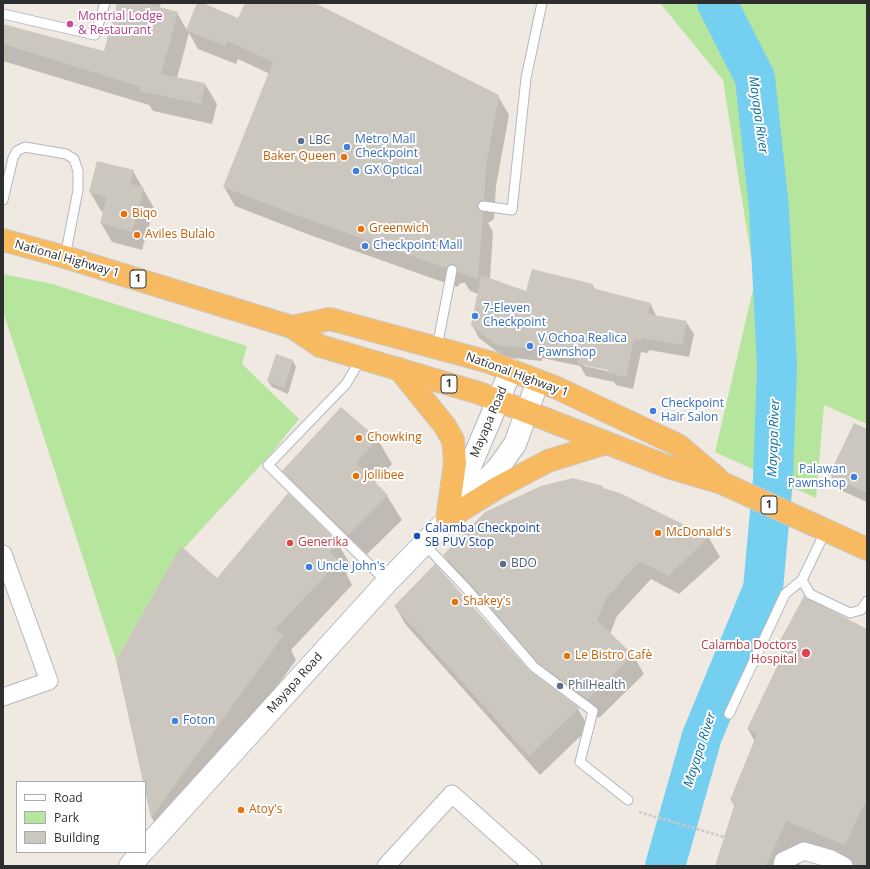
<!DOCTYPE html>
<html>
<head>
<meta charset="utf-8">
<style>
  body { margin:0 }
  #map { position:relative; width:870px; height:869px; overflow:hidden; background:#efe9e1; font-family:"Open Sans",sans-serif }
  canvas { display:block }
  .frame { position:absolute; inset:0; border:4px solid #2e2e2e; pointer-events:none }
  .legend { position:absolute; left:16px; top:781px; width:130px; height:72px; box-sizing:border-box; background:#fff; border:1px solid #ababab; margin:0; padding:5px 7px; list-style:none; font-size:12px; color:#2e2e2e }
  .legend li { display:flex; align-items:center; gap:8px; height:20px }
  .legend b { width:20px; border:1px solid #ababab }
</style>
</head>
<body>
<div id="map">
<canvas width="870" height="869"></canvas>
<div class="frame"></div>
<ul class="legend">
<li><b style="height:5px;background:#fff"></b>Road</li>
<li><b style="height:11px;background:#b6e59e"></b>Park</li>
<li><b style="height:11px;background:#cbc7bf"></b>Building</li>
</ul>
</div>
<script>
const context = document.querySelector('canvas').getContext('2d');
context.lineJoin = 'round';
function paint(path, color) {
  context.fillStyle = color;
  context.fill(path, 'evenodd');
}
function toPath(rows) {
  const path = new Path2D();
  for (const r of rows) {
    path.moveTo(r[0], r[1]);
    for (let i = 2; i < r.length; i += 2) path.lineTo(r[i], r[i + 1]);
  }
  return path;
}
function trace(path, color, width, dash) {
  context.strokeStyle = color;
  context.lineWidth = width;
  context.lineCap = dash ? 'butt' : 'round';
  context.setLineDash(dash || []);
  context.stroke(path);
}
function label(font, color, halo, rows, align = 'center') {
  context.font = font + ' "Open Sans",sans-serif';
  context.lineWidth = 4;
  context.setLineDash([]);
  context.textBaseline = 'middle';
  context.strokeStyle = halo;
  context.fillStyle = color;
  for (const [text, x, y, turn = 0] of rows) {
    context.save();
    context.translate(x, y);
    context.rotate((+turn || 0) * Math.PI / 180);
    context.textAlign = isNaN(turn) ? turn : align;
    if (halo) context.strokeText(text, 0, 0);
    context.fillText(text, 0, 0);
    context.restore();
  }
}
paint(toPath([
  [660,3,867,3,867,424,824,405,816,498,715,452,755,281,723,80],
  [3,274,52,284,247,346,242,364,299,419,269,456,174,559,116,660,3,311]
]), '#b6e59e');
paint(toPath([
  [118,3,161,3,159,8,177,13,187,30,199,3,238,19,246,3,313,3,498,96,509,115,496,186,494,219,488,223,493,232,490,279,527,293,592,285,596,290,650,303,657,317,686,322,694,334,689,357,649,350,648,353,641,352,633,389,616,385,614,382,586,376,580,366,542,358,542,361,504,357,479,338,472,325,478,294,470,291,465,283,461,283,457,287,307,234,235,206,224,187,270,74,238,59,236,64,198,49,189,33,177,78,205,84,217,104,212,124,153,111,149,105,3,61,3,25,105,53],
  [584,364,613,370,612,372,584,366],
  [133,171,154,208,142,250,112,242,101,223,104,212,101,211,90,192],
  [293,361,296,367,288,394,272,387,268,381],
  [341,409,378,440,392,464,375,483,387,496,402,520,362,559,298,496,284,471],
  [867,430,867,502,838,489,831,475],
  [603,487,604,490,620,494,709,538,720,557,679,594,651,579,617,616,610,634,633,655,644,674,599,718,550,682,455,574,444,555],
  [288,494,338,544,352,567,346,573,352,585,291,650,296,660,165,841,152,818,144,782],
  [395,606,529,672,578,709,589,728,540,775,406,625],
  [867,630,867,866,837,866,804,853,799,866,716,866,735,807,731,800,755,742,748,729,784,656,778,646]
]), '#0003');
trace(toPath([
  [665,866,702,736,763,589,773,479,777,366,769,208,755,78,717,3]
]), '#75cff0', 40);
paint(toPath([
  [117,3,144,3,178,12,161,74,205,83,201,104,140,91,141,87,3,44,3,24,104,51],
  [197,3,203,3,238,18,245,3,315,3,499,95,486,166,484,200,479,202,477,206,479,210,483,212,478,279,458,272,458,268,454,264,450,264,446,268,296,215,223,187,273,62,227,41,225,46,186,30],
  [97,161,134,170,130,184,144,188,132,232,100,223,107,197,89,192],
  [532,269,593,284,592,288,650,303,648,314,687,321,682,345,642,338,641,341,634,339,626,377,607,373,608,370,577,364,579,356,535,346,535,349,496,345,471,325,481,275,526,291],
  [276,354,293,360,284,388,267,381],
  [341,407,378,439,356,463,388,495,348,535,282,471],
  [854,423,867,429,867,493,829,475],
  [573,478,603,486,603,488,620,493,709,537,668,576,640,561,607,597,597,620,633,655,588,699,538,663,470,583,443,555,485,512,541,486],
  [288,493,339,543,330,552,339,561,275,629,283,636,151,818,145,791,145,782,143,782,116,660,181,546,217,578],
  [435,564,530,671,579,708,529,756,394,606],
  [804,596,867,629,867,798,845,845,786,821,766,866,715,866,735,803,730,800,757,734,747,729,784,652,777,646]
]), '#cbc7bf');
const service = toPath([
  [3,14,95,35,105,3],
  [3,200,13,158,17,151,25,147,66,154,74,159,78,171,78,190,65,257],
  [483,206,512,210,526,78,542,3],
  [437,347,452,270],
  [361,359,346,384,268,465,387,582],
  [424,544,465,587,534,667,593,711,580,762,628,800],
  [802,580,810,594,850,613,861,610,867,601],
  [729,714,785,594,802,580,826,530]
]);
const minor = toPath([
  [3,554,49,681,3,697],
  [386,866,452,794,533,866],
  [782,866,783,861,804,851,831,859,844,866]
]);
const secondary = toPath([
  [452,509,511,370],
  [145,849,387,582,498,468,515,444,538,381],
  [130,866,142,852]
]);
const trunk = toPath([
  [3,240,65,257,292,327,320,346,479,393,671,468,722,483,867,549],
  [292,327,330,319,489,362,557,388,678,445,717,478],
  [399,369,445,426,453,440,455,463,447,519],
  [447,519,497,488,548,461,606,443]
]);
trace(service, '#b4b7c1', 11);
trace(minor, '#b4b7c1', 19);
trace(secondary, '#b4b7c1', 24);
trace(trunk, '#c9c9c9', 24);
trace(toPath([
  [639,812,724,837]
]), '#c9c9c9', 2.5, [3, 2]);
trace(service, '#fff', 9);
trace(minor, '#fff', 17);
trace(secondary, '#fff', 22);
trace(trunk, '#f8ba60', 22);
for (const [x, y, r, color] of [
  [70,24,4,"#d1479c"],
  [301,141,4,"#5c6f8a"],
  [347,147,4,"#3f7fe0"],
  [344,157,4,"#e8710a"],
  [356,171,4,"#3f7fe0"],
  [124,214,4,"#e8710a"],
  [361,229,4,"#e8710a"],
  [137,235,4,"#e8710a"],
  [365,246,4,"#3f7fe0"],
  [475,316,4,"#3f7fe0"],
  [530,346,4,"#3f7fe0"],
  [653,411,4,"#3f7fe0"],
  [359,438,4,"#e8710a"],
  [356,476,4,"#e8710a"],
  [854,477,4,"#3f7fe0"],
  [658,533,4,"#e8710a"],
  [417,536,4,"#1a4fb4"],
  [290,543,4,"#e0444e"],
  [503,564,4,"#5c6f8a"],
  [309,567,4,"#3f7fe0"],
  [455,602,4,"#e8710a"],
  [806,653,5,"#e0444e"],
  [567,656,4,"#e8710a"],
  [560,686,4,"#5c6f8a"],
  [175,721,4,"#3f7fe0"],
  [241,810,4,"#e8710a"]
]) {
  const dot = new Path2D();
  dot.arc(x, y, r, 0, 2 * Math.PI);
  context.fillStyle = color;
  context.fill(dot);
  trace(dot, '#fff', 1.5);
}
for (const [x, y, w] of [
  [138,279,16],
  [449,384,16],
  [769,505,16]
]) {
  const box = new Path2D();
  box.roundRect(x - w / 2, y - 9, w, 18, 3);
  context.fillStyle = '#fff';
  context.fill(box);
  trace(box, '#2e2e2e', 1);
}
label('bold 11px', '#2e2e2e', null, [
  ["1",138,279],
  ["1",449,384],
  ["1",769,505]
]);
label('12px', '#b23c85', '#fff', [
  ["Montrial Lodge",78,17],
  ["& Restaurant",78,31]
], 'left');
label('12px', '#366cbe', '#fff', [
  ["Metro Mall",355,140],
  ["Checkpoint",355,154],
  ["GX Optical",364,171],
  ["Checkpoint Mall",373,246],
  ["7-Eleven",483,309],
  ["Checkpoint",483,323],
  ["V Ochoa Realica",538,339],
  ["Pawnshop",538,353],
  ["Checkpoint",661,404],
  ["Hair Salon",661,418],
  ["Palawan",846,470,"right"],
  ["Pawnshop",846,484,"right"],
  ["Uncle John's",317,567],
  ["Foton",183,721]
], 'left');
label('12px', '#4e5e75', '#fff', [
  ["LBC",309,141],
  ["BDO",511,564],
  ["PhilHealth",568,686]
], 'left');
label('12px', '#c56008', '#fff', [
  ["Baker Queen",336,157,"right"],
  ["Biqo",132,214],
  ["Greenwich",369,229],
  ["Aviles Bulalo",145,235],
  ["Chowking",367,438],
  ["Jollibee",364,476],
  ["McDonald's",666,533],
  ["Shakey's",463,602],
  ["Le Bistro Cafè",575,656],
  ["Atoy's",249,810]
], 'left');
label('12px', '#2e2e2e', '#fff', [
  ["National Highway 1",67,259,16],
  ["National Highway 1",517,375,20],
  ["Mayapa Road",489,422,-67],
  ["Mayapa Road",295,683,-48]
]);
label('12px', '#164399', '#fff', [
  ["Calamba Checkpoint",425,529],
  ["SB PUV Stop",425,543]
], 'left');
label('12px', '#be3a42', '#fff', [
  ["Generika",298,543],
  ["Calamba Doctors",797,646,"right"],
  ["Hospital",797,660,"right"]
], 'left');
label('italic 13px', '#0d6fa3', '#fff', [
  ["Mayapa River",758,115,82],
  ["Mayapa River",774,438,-88],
  ["Mayapa River",700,750,-72]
]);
</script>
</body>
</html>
